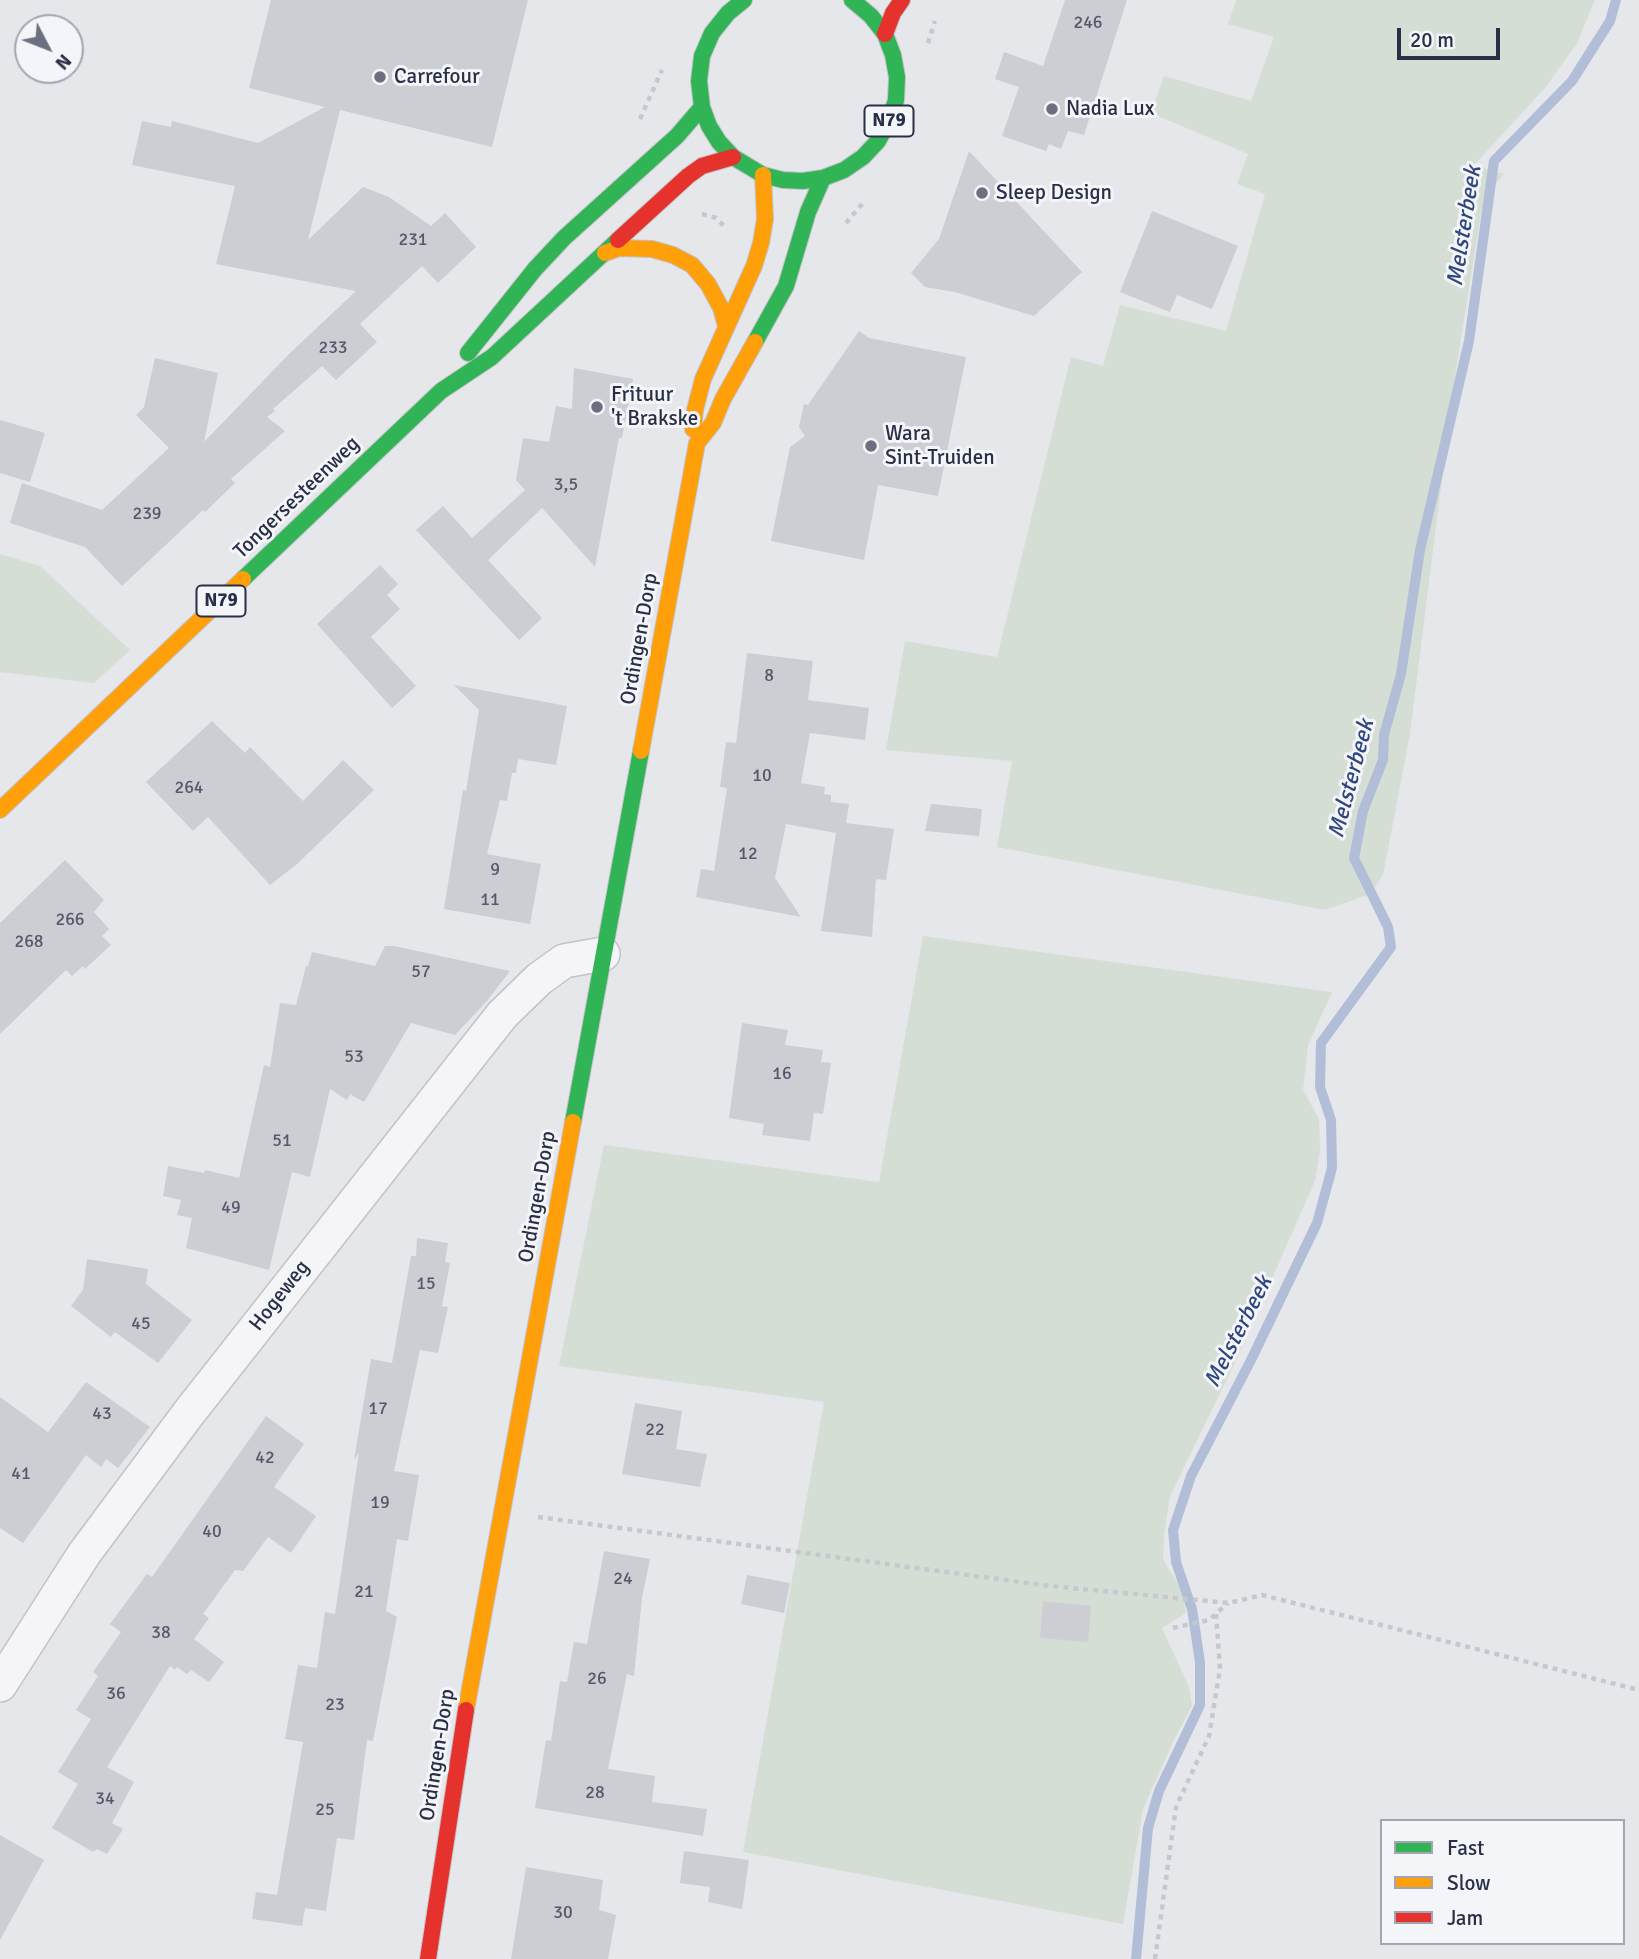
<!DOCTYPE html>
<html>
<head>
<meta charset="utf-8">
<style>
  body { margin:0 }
  #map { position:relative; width:1639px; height:1959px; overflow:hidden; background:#e5e7ea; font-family:Signika,sans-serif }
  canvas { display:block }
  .legend { position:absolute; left:1380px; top:1819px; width:245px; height:126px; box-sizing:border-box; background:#f4f5f9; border:2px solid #a3a6b1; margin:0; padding:9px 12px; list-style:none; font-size:21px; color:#292f46 }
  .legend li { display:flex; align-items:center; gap:14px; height:35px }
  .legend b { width:35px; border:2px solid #a3a6b1 }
  .north { position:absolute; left:14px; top:14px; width:70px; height:70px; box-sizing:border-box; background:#f4f5f9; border:2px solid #a3a6b1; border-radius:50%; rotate:132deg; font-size:19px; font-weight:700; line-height:28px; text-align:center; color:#292f46 }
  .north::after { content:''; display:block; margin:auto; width:24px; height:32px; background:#6b6f7f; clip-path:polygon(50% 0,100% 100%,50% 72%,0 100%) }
  .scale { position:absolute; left:1397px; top:28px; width:103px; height:32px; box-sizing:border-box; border:4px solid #292f46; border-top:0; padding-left:9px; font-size:21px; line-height:24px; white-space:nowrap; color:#292f46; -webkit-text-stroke:5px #f4f5f9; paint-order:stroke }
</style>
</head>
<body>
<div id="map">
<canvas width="1639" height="1959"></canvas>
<ul class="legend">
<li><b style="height:9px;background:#30b455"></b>Fast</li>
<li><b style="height:9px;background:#ff9f0a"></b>Slow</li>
<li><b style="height:9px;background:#e5322d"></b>Jam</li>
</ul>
<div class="north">N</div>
<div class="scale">20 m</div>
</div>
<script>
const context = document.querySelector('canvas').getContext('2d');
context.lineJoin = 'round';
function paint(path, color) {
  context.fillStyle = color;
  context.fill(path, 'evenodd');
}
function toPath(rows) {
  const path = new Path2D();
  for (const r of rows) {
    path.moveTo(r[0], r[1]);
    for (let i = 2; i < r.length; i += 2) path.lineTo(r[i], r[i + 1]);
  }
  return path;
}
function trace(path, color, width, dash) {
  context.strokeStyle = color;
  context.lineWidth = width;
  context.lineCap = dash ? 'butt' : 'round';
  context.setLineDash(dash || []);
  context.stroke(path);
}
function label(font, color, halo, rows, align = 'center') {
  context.font = font + ' Signika,sans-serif';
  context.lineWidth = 6;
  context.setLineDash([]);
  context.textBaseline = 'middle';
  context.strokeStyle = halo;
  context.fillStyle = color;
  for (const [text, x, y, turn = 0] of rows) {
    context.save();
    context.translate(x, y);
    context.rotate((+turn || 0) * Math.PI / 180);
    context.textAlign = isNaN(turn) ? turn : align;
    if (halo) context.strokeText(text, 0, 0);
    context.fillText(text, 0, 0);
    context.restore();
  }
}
paint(toPath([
  [1236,0,1595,0,1577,43,1545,88,1474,165,1504,174,1496,184,1481,213,1454,383,1410,734,1383,875,1370,894,1325,910,997,847,1012,761,886,750,905,641,997,657,1071,357,1103,366,1120,305,1226,331,1265,194,1237,184,1248,154,1151,113,1164,76,1251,101,1274,37,1228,24],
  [0,554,40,566,130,650,94,683,0,672],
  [923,936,1332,992,1308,1045,1303,1090,1319,1119,1320,1152,1315,1181,1231,1371,1170,1496,1164,1535,1163,1559,1182,1591,1186,1613,1162,1628,1189,1687,1192,1706,1173,1742,1143,1809,1123,1924,743,1852,824,1402,559,1366,604,1145,879,1182]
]), '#d4ded5');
trace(toPath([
  [1136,1959,1148,1828,1159,1791,1200,1705,1200,1662,1192,1609,1176,1562,1173,1530,1191,1476,1252,1358,1317,1223,1332,1168,1331,1120,1320,1087,1321,1043,1391,947,1388,927,1354,858,1363,811,1383,760,1384,735,1401,674,1420,550,1469,341,1494,161,1572,81,1610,21,1616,0]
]), '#b2bed7', 10);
paint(toPath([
  [271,0,528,0,492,147,340,110,308,240,363,187,389,197,431,226,445,213,476,247,438,283,422,266,360,324,377,342,336,380,322,366,273,409,275,411,267,417,285,431,231,479,235,483,205,512,203,510,122,586,85,547,10,523,22,483,102,510,169,448,136,415,144,407,155,358,218,373,204,442,290,353,356,291,216,264,235,186,132,165,142,121,171,127,172,121,258,143,325,107,249,88],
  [1065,0,1127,0,1084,135,1068,131,1061,149,1049,144,1046,151,1002,136,1019,87,995,79,1004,52,1043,66],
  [969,151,1082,272,1034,316,955,292,925,287,911,273,939,239],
  [1152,211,1238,246,1212,309,1177,295,1170,312,1120,292],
  [859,331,869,338,966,357,938,496,878,485,864,560,771,541,790,447,805,436,799,427,804,404,808,405],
  [574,368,633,379,622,438,619,438,595,567,542,508,488,560,542,618,519,640,416,530,443,506,472,538,525,490,516,480,523,438,549,442,556,406,572,409],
  [0,420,45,433,30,482,0,473],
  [380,565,398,584,387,595,400,609,371,637,416,686,392,708,317,624],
  [747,653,813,661,808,700,869,708,865,740,810,733,801,783,825,787,824,794,831,795,831,802,849,804,846,823,894,829,886,880,876,879,872,937,821,931,836,833,786,824,775,878,801,917,696,897,701,869,714,871,727,788,720,787,726,742,736,743],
  [454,685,567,706,556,765,518,759,516,773,512,773,507,801,500,800,487,854,541,864,530,924,444,909,463,790,466,791,479,710],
  [212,721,245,753,250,747,303,801,343,760,374,790,297,864,270,885,208,817,193,831,146,782],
  [931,804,982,809,979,836,925,831],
  [65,860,104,900,94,912,109,929,102,936,111,945,85,969,83,966,72,976,66,970,0,1034,0,923],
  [385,946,394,946,510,971,487,1001,455,1035,411,1023,364,1102,350,1094,347,1100,330,1089,310,1177,292,1172,269,1270,186,1248,192,1218,177,1215,181,1200,163,1196,168,1166,204,1173,205,1170,239,1178,264,1065,270,1067,280,1003,296,1005,306,966,308,966,312,952,375,966],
  [742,1023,788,1030,785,1045,823,1050,821,1062,831,1063,823,1114,814,1113,810,1141,762,1135,764,1124,729,1118],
  [417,1238,448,1243,445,1262,450,1263,442,1306,448,1307,438,1353,420,1350,394,1471,419,1475,408,1541,397,1539,386,1611,397,1617,373,1741,367,1740,354,1840,337,1838,326,1911,305,1908,302,1926,252,1919,256,1892,277,1895,303,1742,285,1739,298,1665,317,1668,325,1612,335,1614,359,1452,354,1460,371,1359,392,1363,411,1256,416,1256],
  [87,1259,148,1269,146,1284,192,1320,158,1363,115,1332,111,1337,71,1306,83,1290],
  [86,1382,150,1427,118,1468,106,1459,101,1467,86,1455,23,1543,0,1528,0,1397,48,1432],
  [635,1403,682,1411,676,1449,707,1454,700,1487,622,1474],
  [266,1416,304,1444,274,1487,316,1516,291,1553,268,1537,243,1571,235,1570,203,1614,209,1618,194,1639,224,1662,209,1682,191,1670,187,1674,177,1667,175,1670,170,1666,107,1767,134,1782,112,1823,123,1829,107,1854,97,1849,93,1852,52,1828,78,1784,58,1772,91,1719,76,1710,98,1676,93,1672,121,1632,110,1624,147,1574,152,1577],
  [604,1551,650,1559,642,1598,634,1676,627,1674,608,1769,655,1776,652,1802,707,1809,703,1836,535,1808,546,1740,551,1741,560,1681,567,1682,574,1642,587,1644],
  [747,1575,790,1583,784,1613,741,1604],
  [1043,1601,1091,1606,1088,1642,1040,1638],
  [0,1835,44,1860,0,1940],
  [684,1851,749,1860,742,1909,708,1902,710,1887,680,1883],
  [526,1867,603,1880,599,1910,616,1915,608,1959,511,1959]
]), '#ccced3');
const street = toPath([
  [0,1685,84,1554,188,1414,502,1015,539,979,564,961,603,954]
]);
const fast = toPath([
  [744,0,728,13,712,33,702,56,699,81,702,107,709,126,719,142,733,157,763,175,783,180,803,181,823,178,844,170,863,157,878,141,889,121,896,100,897,77,893,55,885,34,871,16,852,0],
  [755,342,786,286,808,212,823,178],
  [468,353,535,269,564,238,677,136,702,107],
  [243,579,441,391,492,357,618,240],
  [573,1122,641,751]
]);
const slow = toPath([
  [605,253,619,248,652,249,673,255,692,265,708,284,721,308,726,326],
  [693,429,695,410,703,379,754,266,761,243,765,219,763,175],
  [641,751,697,443,713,423,723,399,755,342],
  [0,810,243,579],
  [466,1710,573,1122]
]);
const jam = toPath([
  [885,34,893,13,902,0],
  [618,240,688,176,702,166,733,157],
  [428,1959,466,1710]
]);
trace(street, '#c2c3c8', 36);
trace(fast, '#c2c3c8', 18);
trace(slow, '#c2c3c8', 18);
trace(jam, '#c2c3c8', 18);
trace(toPath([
  [928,43,935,21],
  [640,119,662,70],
  [702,214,716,218,727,229],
  [846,223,863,203],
  [538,1517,1050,1586,1229,1603,1262,1595,1639,1690],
  [1173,1628,1209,1620,1228,1603],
  [1155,1959,1176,1807,1209,1736,1220,1669,1216,1614]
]), '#c6c8cd', 4.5, [5, 5]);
trace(street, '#f5f5f7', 33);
trace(fast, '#30b455', 16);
trace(slow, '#ff9f0a', 16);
trace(jam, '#e5322d', 16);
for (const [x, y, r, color] of [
  [380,77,7,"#6b6f7f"],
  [1052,109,7,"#6b6f7f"],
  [982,193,7,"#6b6f7f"],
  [597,407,7,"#6b6f7f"],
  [871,446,7,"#6b6f7f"]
]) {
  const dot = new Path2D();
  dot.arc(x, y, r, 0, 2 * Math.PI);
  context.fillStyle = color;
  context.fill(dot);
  trace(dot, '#f4f5f9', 2.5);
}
label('18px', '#54586b', null, [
  ["246",1088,23],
  ["231",413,240],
  ["233",333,348],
  ["3,5",566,485],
  ["239",147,514],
  ["8",769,676],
  ["10",762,776],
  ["264",189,788],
  ["12",748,854],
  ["9",495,870],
  ["11",490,900],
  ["266",70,920],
  ["268",29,942],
  ["57",421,972],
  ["53",354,1057],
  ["16",782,1074],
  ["51",282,1141],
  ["49",231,1208],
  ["15",426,1284],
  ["45",141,1324],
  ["17",378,1409],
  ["43",102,1414],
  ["22",655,1430],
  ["42",265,1458],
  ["41",21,1474],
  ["19",380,1503],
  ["40",212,1532],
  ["24",623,1579],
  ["21",364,1592],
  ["38",161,1633],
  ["26",597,1679],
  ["36",116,1694],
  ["23",335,1705],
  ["28",595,1793],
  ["34",105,1799],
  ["25",325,1810],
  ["30",563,1913]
]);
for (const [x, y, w] of [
  [889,121,49],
  [221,601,49]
]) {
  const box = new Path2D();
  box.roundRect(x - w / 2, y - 15.5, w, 31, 5);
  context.fillStyle = '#f4f5f9';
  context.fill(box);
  trace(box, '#292f46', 2);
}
label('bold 19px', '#292f46', null, [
  ["N79",889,121],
  ["N79",221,601]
]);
label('21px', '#292f46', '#f4f5f9', [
  ["Carrefour",394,77],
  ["Nadia Lux",1066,109],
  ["Sleep Design",996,193],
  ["Frituur",611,395],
  ["'t Brakske",611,419],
  ["Wara",885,434],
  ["Sint-Truiden",885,458]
], 'left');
label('21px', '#292f46', '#f4f5f9', [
  ["Tongersesteenweg",297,498,-44],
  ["Ordingen-Dorp",640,639,-80],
  ["Ordingen-Dorp",538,1197,-80],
  ["Hogeweg",280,1296,-52],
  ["Ordingen-Dorp",438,1755,-81]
]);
label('italic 23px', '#30477e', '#f4f5f9', [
  ["Melsterbeek",1465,226,-81],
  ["Melsterbeek",1352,779,-75],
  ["Melsterbeek",1239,1332,-63]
]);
</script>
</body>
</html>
